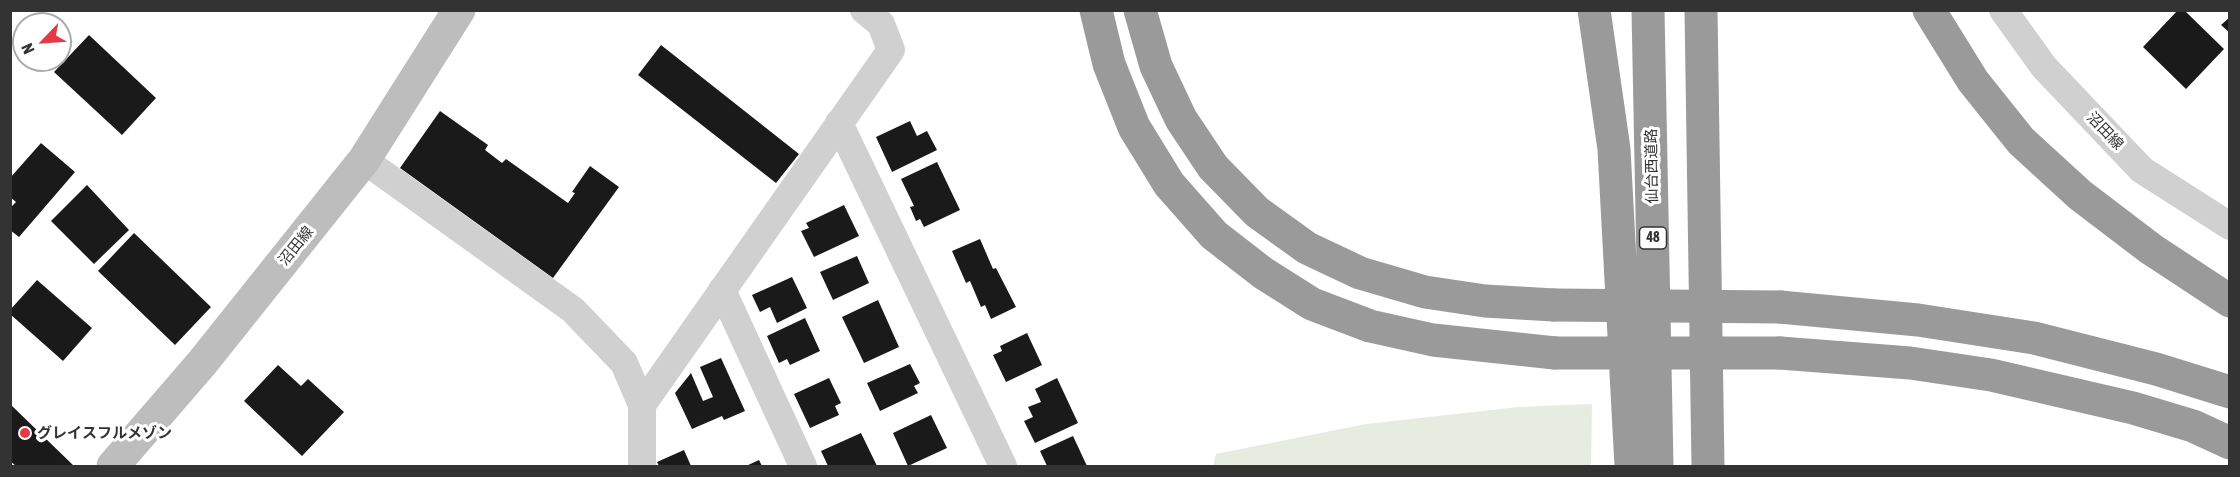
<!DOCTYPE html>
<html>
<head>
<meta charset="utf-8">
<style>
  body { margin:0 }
  #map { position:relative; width:2240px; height:477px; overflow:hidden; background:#fff; font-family:"Asap Condensed",sans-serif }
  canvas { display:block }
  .frame { position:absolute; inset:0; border:12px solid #333; pointer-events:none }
  .north { position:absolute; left:12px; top:12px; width:60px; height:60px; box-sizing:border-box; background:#fff; border:2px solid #adadad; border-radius:50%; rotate:245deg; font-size:16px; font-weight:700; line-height:24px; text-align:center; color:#333 }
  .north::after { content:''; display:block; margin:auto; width:21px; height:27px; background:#e63946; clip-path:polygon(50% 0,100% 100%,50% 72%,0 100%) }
</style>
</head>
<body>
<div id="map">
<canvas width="2240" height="477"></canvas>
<div class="frame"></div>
<div class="north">N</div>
</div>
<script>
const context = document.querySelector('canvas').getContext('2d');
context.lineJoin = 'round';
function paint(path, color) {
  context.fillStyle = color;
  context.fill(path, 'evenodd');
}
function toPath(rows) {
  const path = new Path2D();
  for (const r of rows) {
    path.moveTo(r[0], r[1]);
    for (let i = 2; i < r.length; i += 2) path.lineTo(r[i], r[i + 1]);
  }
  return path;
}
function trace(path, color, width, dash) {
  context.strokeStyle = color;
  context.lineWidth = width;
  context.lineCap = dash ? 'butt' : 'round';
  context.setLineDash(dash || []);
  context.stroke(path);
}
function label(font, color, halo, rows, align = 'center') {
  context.font = font + ' "Asap Condensed","Noto Sans JP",sans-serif';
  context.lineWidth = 6;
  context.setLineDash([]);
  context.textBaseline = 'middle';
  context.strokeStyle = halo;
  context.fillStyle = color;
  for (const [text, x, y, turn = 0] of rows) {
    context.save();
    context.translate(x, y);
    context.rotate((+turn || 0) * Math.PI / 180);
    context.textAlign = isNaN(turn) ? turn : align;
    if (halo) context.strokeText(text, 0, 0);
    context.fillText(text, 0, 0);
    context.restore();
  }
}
paint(toPath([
  [1592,404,1591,466,1213,466,1216,454,1366,424,1518,407]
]), '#e6ecdf');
paint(toPath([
  [2178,10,2184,10,2224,49,2186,89,2143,47],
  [2230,17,2230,33,2221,25],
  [89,35,156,98,122,135,54,72],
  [661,45,799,154,776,183,638,75],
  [440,111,488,145,485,150,502,163,506,159,568,203,575,193,572,192,590,166,619,187,553,278,400,168],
  [910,121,917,136,927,131,937,150,892,172,876,137],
  [41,143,75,172,19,237,10,230,10,208,16,202,10,197,10,178],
  [937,162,960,210,924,227,920,219,916,221,910,207,914,206,901,179],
  [87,185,129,230,94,264,51,221],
  [844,205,859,236,814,257,801,231,809,228,806,223],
  [134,233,211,307,175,345,98,271],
  [980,239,993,269,996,268,1016,307,991,319,985,305,981,307,970,281,966,283,952,251],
  [857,256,869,283,833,300,820,272],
  [792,277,807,308,777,323,770,307,760,312,752,295],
  [37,280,92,328,63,361,10,314,10,310],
  [878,300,899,347,864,363,842,317],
  [805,318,820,351,790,365,787,359,779,363,767,336],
  [1027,333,1042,365,1006,382,993,355,1002,351,1000,346],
  [721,358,745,411,724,420,722,416,692,429,675,393,691,373,703,401,713,397,700,367],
  [910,364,920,383,914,386,918,393,880,411,867,383],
  [278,365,301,386,308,379,344,412,302,456,244,401],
  [829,378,841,403,835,406,839,415,810,428,794,394],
  [1057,378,1078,423,1035,443,1024,421,1033,417,1028,407,1041,402,1035,389],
  [10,404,74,466,16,466,10,461],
  [931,415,947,448,908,466,893,433],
  [861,433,877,466,828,466,821,451],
  [1073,436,1087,466,1047,466,1040,451],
  [684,450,691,466,659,466,657,462],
  [759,460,762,466,746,466]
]), '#1a1a1a');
trace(toPath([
  [2003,10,2044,67,2142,170,2230,226],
  [839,123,1003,466],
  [364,160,573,310,624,363,642,405,642,466],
  [722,290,803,466],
  [642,405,891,50,881,24,864,10]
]), '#d0d0d0', 28);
trace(toPath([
  [113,466,202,363,364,160,459,10]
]), '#bdbdbd', 33);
trace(toPath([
  [1096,10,1109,64,1134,127,1169,184,1214,235,1263,273,1312,304,1370,326,1433,340,1555,353],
  [1140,10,1156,66,1181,119,1213,167,1257,212,1307,248,1360,273,1425,292,1485,301,1554,305],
  [1594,10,1614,149,1631,466],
  [1648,10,1657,466],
  [1701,10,1708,466],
  [1929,10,1973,81,2021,141,2080,195,2151,249,2230,301],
  [1780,307,1918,320,2034,338,2156,369,2230,392],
  [1780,353,1910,363,1991,375,2133,408,2193,426,2230,443]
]), '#9a9a9a', 33);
trace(toPath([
  [1554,305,1780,307],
  [1555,353,1780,353]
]), '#9a9a9a', 33);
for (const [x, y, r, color] of [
  [25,433,6,"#e63946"]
]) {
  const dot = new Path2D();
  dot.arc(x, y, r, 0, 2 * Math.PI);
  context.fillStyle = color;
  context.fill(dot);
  trace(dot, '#fff', 2);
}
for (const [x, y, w] of [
  [1653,238,27]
]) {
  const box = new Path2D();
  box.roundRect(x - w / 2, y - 11, w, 22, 4.5);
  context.fillStyle = '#fff';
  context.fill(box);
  trace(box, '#333', 1.5);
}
label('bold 14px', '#333', null, [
  ["48",1653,238]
]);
label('15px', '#333', '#fff', [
  ["沼田線",2105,131,46],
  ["仙台西道路",1652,166,-91],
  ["沼田線",296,246,-51]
]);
label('bold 15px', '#333', '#fff', [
  ["グレイスフルメゾン",37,433]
], 'left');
</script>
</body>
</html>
